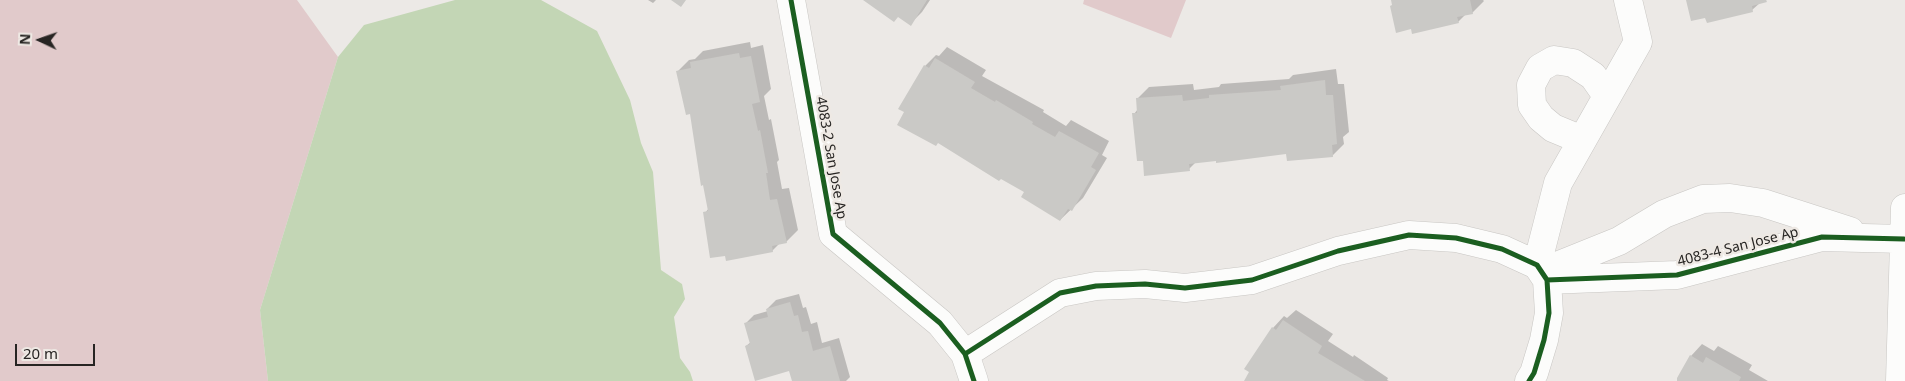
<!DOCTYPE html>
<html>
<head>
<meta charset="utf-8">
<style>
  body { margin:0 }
  #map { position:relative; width:1905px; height:381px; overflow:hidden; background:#ece9e6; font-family:"Noto Sans",sans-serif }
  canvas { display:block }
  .north { position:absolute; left:15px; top:15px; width:50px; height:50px; -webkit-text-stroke:4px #eee9e4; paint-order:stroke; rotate:273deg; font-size:14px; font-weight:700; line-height:20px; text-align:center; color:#272523 }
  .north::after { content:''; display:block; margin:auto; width:18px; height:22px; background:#272523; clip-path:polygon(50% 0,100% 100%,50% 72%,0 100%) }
  .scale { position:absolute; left:15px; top:344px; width:80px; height:22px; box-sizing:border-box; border:2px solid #272523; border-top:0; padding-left:6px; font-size:15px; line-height:18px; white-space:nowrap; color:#272523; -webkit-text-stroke:4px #eee9e4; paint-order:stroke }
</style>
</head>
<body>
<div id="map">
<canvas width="1905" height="381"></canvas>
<div class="north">N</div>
<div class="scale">20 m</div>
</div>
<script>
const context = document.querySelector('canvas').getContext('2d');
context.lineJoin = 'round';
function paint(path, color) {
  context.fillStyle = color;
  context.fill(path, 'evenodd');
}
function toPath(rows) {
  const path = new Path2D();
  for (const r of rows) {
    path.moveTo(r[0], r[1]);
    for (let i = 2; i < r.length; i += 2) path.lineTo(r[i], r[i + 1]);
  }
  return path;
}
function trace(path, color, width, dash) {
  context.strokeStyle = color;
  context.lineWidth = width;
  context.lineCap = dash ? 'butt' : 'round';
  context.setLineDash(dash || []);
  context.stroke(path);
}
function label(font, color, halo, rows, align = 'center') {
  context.font = font + ' "Noto Sans",sans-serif';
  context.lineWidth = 5;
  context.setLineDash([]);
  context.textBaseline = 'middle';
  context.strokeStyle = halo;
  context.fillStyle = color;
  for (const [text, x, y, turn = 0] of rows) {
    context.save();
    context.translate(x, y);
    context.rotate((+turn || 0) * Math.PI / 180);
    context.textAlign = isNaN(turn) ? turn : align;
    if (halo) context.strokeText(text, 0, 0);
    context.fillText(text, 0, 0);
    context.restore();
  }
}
paint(toPath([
  [0,0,297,0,338,57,260,310,268,381,0,381],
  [1084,0,1186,0,1171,38,1083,4]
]), '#e1cacb');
paint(toPath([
  [455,0,541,0,597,31,630,100,641,143,653,172,661,270,682,284,685,299,674,317,680,358,690,372,693,381,268,381,260,310,338,57,364,25]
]), '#c3d6b5');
paint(toPath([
  [648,0,656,0,653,3],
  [865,0,930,0,922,12,910,24,899,16],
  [1392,0,1483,0,1484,1,1472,13,1466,14,1458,22,1412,28],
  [1688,0,1767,0,1761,2,1752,10,1706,16],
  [750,42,751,48,763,45,771,89,764,96,769,120,771,119,779,160,777,162,782,189,789,188,798,230,786,242,780,243,772,251,726,254,705,213,709,208,691,113,678,71,689,60,695,59,703,51],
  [947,47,986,70,982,76,1044,110,1043,112,1066,126,1071,120,1109,141,1102,155,1107,158,1083,198,1060,220,1025,192,906,112,925,66,936,55,939,56],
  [1336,69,1338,84,1344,84,1349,132,1343,137,1344,144,1332,156,1287,153,1197,161,1189,169,1144,159,1134,114,1138,109,1137,99,1149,87,1193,84,1194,90,1219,87,1221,84,1289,79,1293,75],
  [799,294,803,308,806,307,811,324,817,322,822,343,839,338,850,377,846,381,793,381,790,370,746,346,751,342,745,324,754,315,768,311,767,309,776,300],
  [1296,310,1333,334,1328,341,1353,357,1354,355,1388,378,1387,380,1389,381,1245,381,1273,328,1284,316,1287,318],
  [1702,344,1714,351,1718,346,1752,365,1749,370,1768,381,1677,381,1691,356]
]), '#0003');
paint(toPath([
  [671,0,686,0,681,7],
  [863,0,927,0,911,26,898,17,894,22],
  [1391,0,1470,0,1473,14,1457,17,1459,23,1412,34,1411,29,1396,33,1390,6,1392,5],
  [1686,0,1766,0,1767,2,1752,6,1753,12,1707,23,1705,18,1691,21],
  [739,53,740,58,751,56,760,102,752,104,758,131,760,130,768,173,766,173,770,200,777,199,787,243,772,246,773,252,726,261,725,256,710,258,703,212,708,211,703,185,701,186,690,114,686,115,676,71,691,68,690,62],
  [935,58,975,82,971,88,995,102,996,100,1033,122,1032,124,1055,137,1059,131,1099,153,1091,167,1096,170,1072,211,1068,209,1060,221,1021,197,1024,192,1001,179,999,181,938,143,936,146,897,125,904,112,898,109,924,65,929,68],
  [1325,80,1326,95,1333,95,1337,144,1332,145,1333,157,1287,161,1286,154,1216,163,1216,161,1189,164,1190,171,1144,176,1143,161,1137,161,1132,113,1137,113,1136,98,1182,95,1183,101,1209,98,1209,95,1281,90,1280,86],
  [790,302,794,316,798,315,802,332,808,331,813,351,830,346,840,381,792,381,789,371,755,381,745,346,750,344,744,323,768,317,766,309],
  [1283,320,1322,346,1318,353,1365,381,1244,381,1249,372,1244,369,1272,327,1276,330],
  [1690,355,1703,363,1706,357,1741,377,1739,381,1677,381,1677,378]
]), '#cac9c6');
const minor = toPath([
  [791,0,833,234,940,323,965,354,974,381],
  [1582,140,1553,128,1541,118,1532,105,1531,85,1540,68,1554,60,1573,63,1593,76,1607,96],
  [1537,265,1558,183,1638,42,1628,0],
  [1542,272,1619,241,1664,214,1703,199,1730,198,1763,203,1850,231],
  [1547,280,1677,275,1822,237,1904,239],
  [965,354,1060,293,1096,286,1145,284,1185,288,1252,280,1338,251,1409,235,1456,238,1502,249,1537,265,1547,280,1549,313,1544,340,1534,373,1529,381],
  [1900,381,1905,208]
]);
trace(minor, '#c8c6c3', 29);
trace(minor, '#fcfcfb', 28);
trace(toPath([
  [791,0,833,234,940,323,965,354,974,381],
  [1547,280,1677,275,1822,237,1904,239],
  [965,354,1060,293,1096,286,1145,284,1185,288,1252,280,1338,251,1409,235,1456,238,1502,249,1537,265,1547,280,1549,313,1544,340,1534,373,1529,381]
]), '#1b5e20', 5);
label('14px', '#272523', '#eee9e4', [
  ["4083-2 San Jose Ap",831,158,80],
  ["4083-4 San Jose Ap",1738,247,-14]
]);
</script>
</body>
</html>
